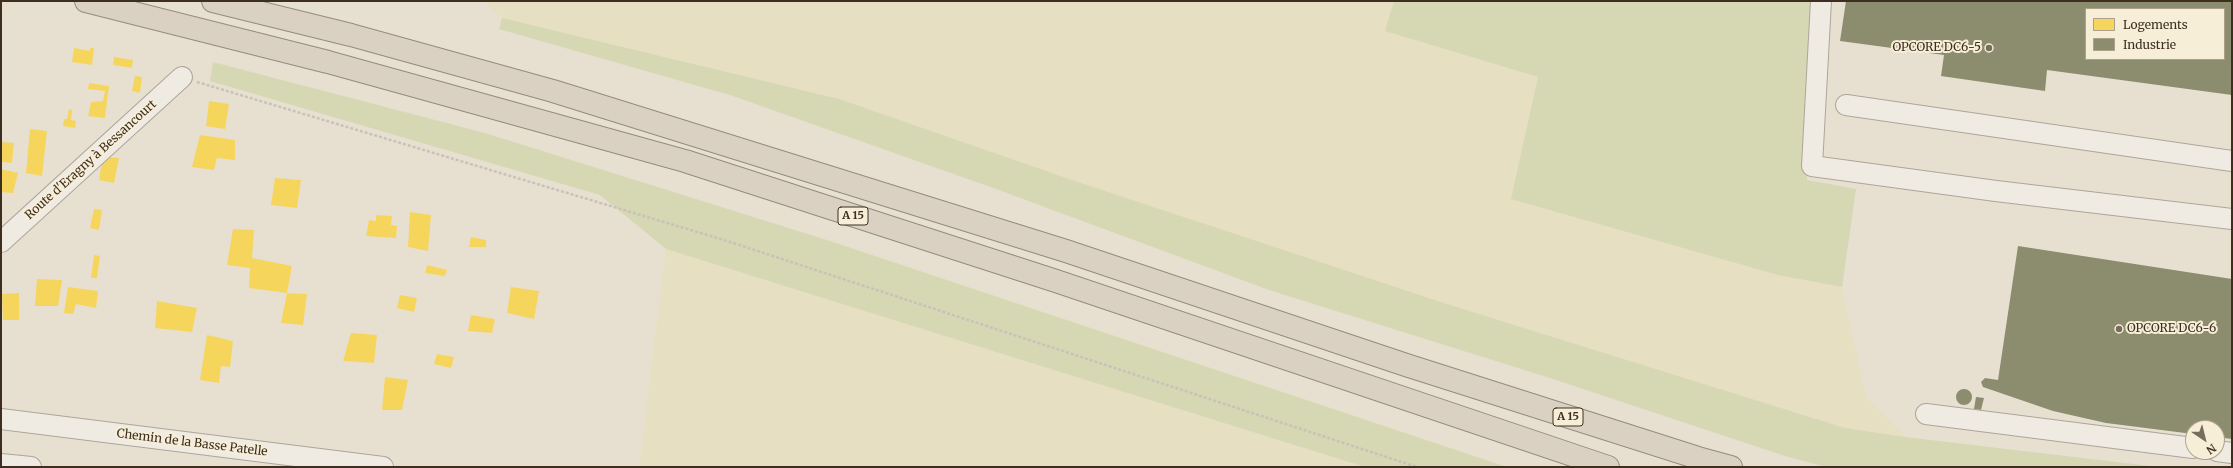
<!DOCTYPE html>
<html>
<head>
<meta charset="utf-8">
<style>
  body { margin:0 }
  #map { position:relative; width:2233px; height:468px; overflow:hidden; background:#e7e0d1; font-family:Merriweather,serif }
  canvas { display:block }
  .frame { position:absolute; inset:0; border:2px solid #3d2e20; pointer-events:none }
  .legend { position:absolute; left:2085px; top:8px; width:140px; height:52px; box-sizing:border-box; background:#f7eed8; border:1px solid #ada18e; margin:0; padding:5px 7px; list-style:none; font-size:12px; color:#3d2e20 }
  .legend li { display:flex; align-items:center; gap:8px; height:20px }
  .legend b { width:20px; border:1px solid #ada18e }
  .north { position:absolute; left:2185px; top:420px; width:40px; height:40px; box-sizing:border-box; background:#f7eed8; border:1px solid #ada18e; border-radius:50%; rotate:145deg; font-size:11px; font-weight:700; line-height:16px; text-align:center; color:#3d2e20 }
  .north::after { content:''; display:block; margin:auto; width:14px; height:18px; background:#786c5e; clip-path:polygon(50% 0,100% 100%,50% 72%,0 100%) }
</style>
</head>
<body>
<div id="map">
<canvas width="2233" height="468"></canvas>
<div class="frame"></div>
<ul class="legend">
<li><b style="height:11px;background:#f6d55c"></b>Logements</li>
<li><b style="height:11px;background:#8c8c6e"></b>Industrie</li>
</ul>
<div class="north">N</div>
</div>
<script>
const context = document.querySelector('canvas').getContext('2d');
context.lineJoin = 'round';
function paint(path, color) {
  context.fillStyle = color;
  context.fill(path, 'evenodd');
}
function toPath(rows) {
  const path = new Path2D();
  for (const r of rows) {
    if (r.length === 3) {
      path.moveTo(r[0] + r[2], r[1]);
      path.arc(r[0], r[1], r[2], 0, 2 * Math.PI);
      continue;
    }
    path.moveTo(r[0], r[1]);
    for (let i = 2; i < r.length; i += 2) path.lineTo(r[i], r[i + 1]);
  }
  return path;
}
function trace(path, color, width, dash) {
  context.strokeStyle = color;
  context.lineWidth = width;
  context.lineCap = dash ? 'butt' : 'round';
  context.setLineDash(dash || []);
  context.stroke(path);
}
function label(font, color, halo, rows, align = 'center') {
  context.font = font + ' Merriweather,serif';
  context.lineWidth = 4;
  context.setLineDash([]);
  context.textBaseline = 'middle';
  context.strokeStyle = halo;
  context.fillStyle = color;
  for (const [text, x, y, turn = 0] of rows) {
    context.save();
    context.translate(x, y);
    context.rotate((+turn || 0) * Math.PI / 180);
    context.textAlign = isNaN(turn) ? turn : align;
    if (halo) context.strokeText(text, 0, 0);
    context.fillText(text, 0, 0);
    context.restore();
  }
}
paint(toPath([
  [484,1,1394,1,1386,31,1538,77,1511,199,1778,275,1842,287,1866,397,1905,437,1845,428,1447,304,1075,181,839,99,502,18],
  [666,249,1365,467,639,467]
]), '#e6dfc2');
paint(toPath([
  [1394,1,1815,1,1807,180,1856,189,1842,287,1778,275,1511,199,1538,77,1385,31],
  [502,18,839,99,1075,181,1447,304,1845,428,1905,437,2159,467,1826,467,1785,456,1553,379,1269,290,996,189,733,96,499,29],
  [213,62,485,133,830,241,1507,467,1365,467,666,249,600,195,210,81]
]), '#d6d7b3');
paint(toPath([
  [74,48,90,51,90,48,94,48,92,65,72,62],
  [114,57,133,60,132,68,113,65],
  [135,76,142,77,140,93,132,91],
  [89,83,109,86,105,118,88,116,91,102,103,101,105,91,88,89],
  [209,101,229,104,225,129,206,126],
  [69,109,72,110,71,120,76,121,75,128,63,126,64,119,67,119],
  [30,129,47,131,42,176,26,173],
  [200,135,235,140,235,160,217,158,214,170,192,167],
  [1,142,14,143,12,163,1,162],
  [107,157,119,158,114,183,99,180,102,161,106,162],
  [1,169,18,173,13,193,1,192],
  [275,178,301,180,297,208,271,205],
  [94,209,102,210,99,230,90,228],
  [410,212,431,215,428,251,408,247],
  [376,215,392,216,391,225,397,226,396,238,366,236,369,220,376,221],
  [233,229,254,230,252,258,292,266,287,293,249,288,250,268,227,265],
  [471,237,486,240,486,247,469,247],
  [94,255,100,256,97,278,91,278],
  [427,265,447,270,445,276,425,273],
  [37,279,62,280,58,306,35,306],
  [68,287,98,291,96,308,76,304,73,314,64,313],
  [511,287,539,291,534,319,507,313],
  [19,293,19,320,3,320,2,294],
  [287,293,307,294,303,325,281,323],
  [400,295,417,298,414,312,397,308],
  [157,301,197,308,192,332,155,328],
  [471,315,495,319,492,333,468,331],
  [351,333,377,335,374,363,343,361],
  [207,335,233,341,230,367,221,366,219,383,200,380],
  [437,354,454,357,451,368,434,364],
  [385,377,408,380,402,410,382,410]
]), '#f6d55c');
paint(toPath([
  [1846,1,2232,1,2232,95,2047,70,2045,91,1941,76,1944,55,1840,41],
  [2086,9,2224,9,2224,59,2086,59],
  [2018,246,2232,279,2232,439,2217,437,2217,428,2193,428,2193,434,2106,423,2053,411,1983,387,1981,382,1985,378,1998,380],
  [1964,397,8],
  [1976,397,1984,398,1981,410,1974,409]
]), '#8c8c6e');
const minor = toPath([
  [1821,1,1812,166,1996,191,2232,219],
  [1846,105,2232,161],
  [1,242,182,77],
  [1926,414,2193,448],
  [1,419,383,467],
  [2217,451,2232,453],
  [1,464,31,467]
]);
const highway = toPath([
  [86,1,328,62,685,161,1056,281,1608,467],
  [213,1,351,35,553,91,1066,251,1406,365,1698,458,1731,467]
]);
trace(minor, '#ada599', 22);
trace(highway, '#928b80', 24);
trace(toPath([
  [197,82,724,240,1417,467]
]), '#c8c2b9', 2.5, [3, 2]);
trace(minor, '#efebe3', 20);
trace(highway, '#dad1c2', 22);
for (const [x, y, r, color] of [
  [1989,48,4,"#786c5e"],
  [2119,329,4,"#786c5e"]
]) {
  const dot = new Path2D();
  dot.arc(x, y, r, 0, 2 * Math.PI);
  context.fillStyle = color;
  context.fill(dot);
  trace(dot, '#f7eed8', 1.5);
}
for (const [x, y, w] of [
  [853,216,30],
  [1568,417,30]
]) {
  const box = new Path2D();
  box.roundRect(x - w / 2, y - 9, w, 18, 3);
  context.fillStyle = '#f7eed8';
  context.fill(box);
  trace(box, '#3d2e20', 1);
}
label('bold 11px', '#3d2e20', null, [
  ["A 15",853,216],
  ["A 15",1568,417]
]);
label('12px', '#3d2e20', '#f7eed8', [
  ["OPCORE DC6-5",1981,48],
  ["OPCORE DC6-6",2127,329,"left"]
], 'right');
label('12px', '#3d2e20', '#f7eed8', [
  ["Route d'Eragny à Bessancourt",91,160,-42],
  ["Chemin de la Basse Patelle",192,443,7]
]);
</script>
</body>
</html>
